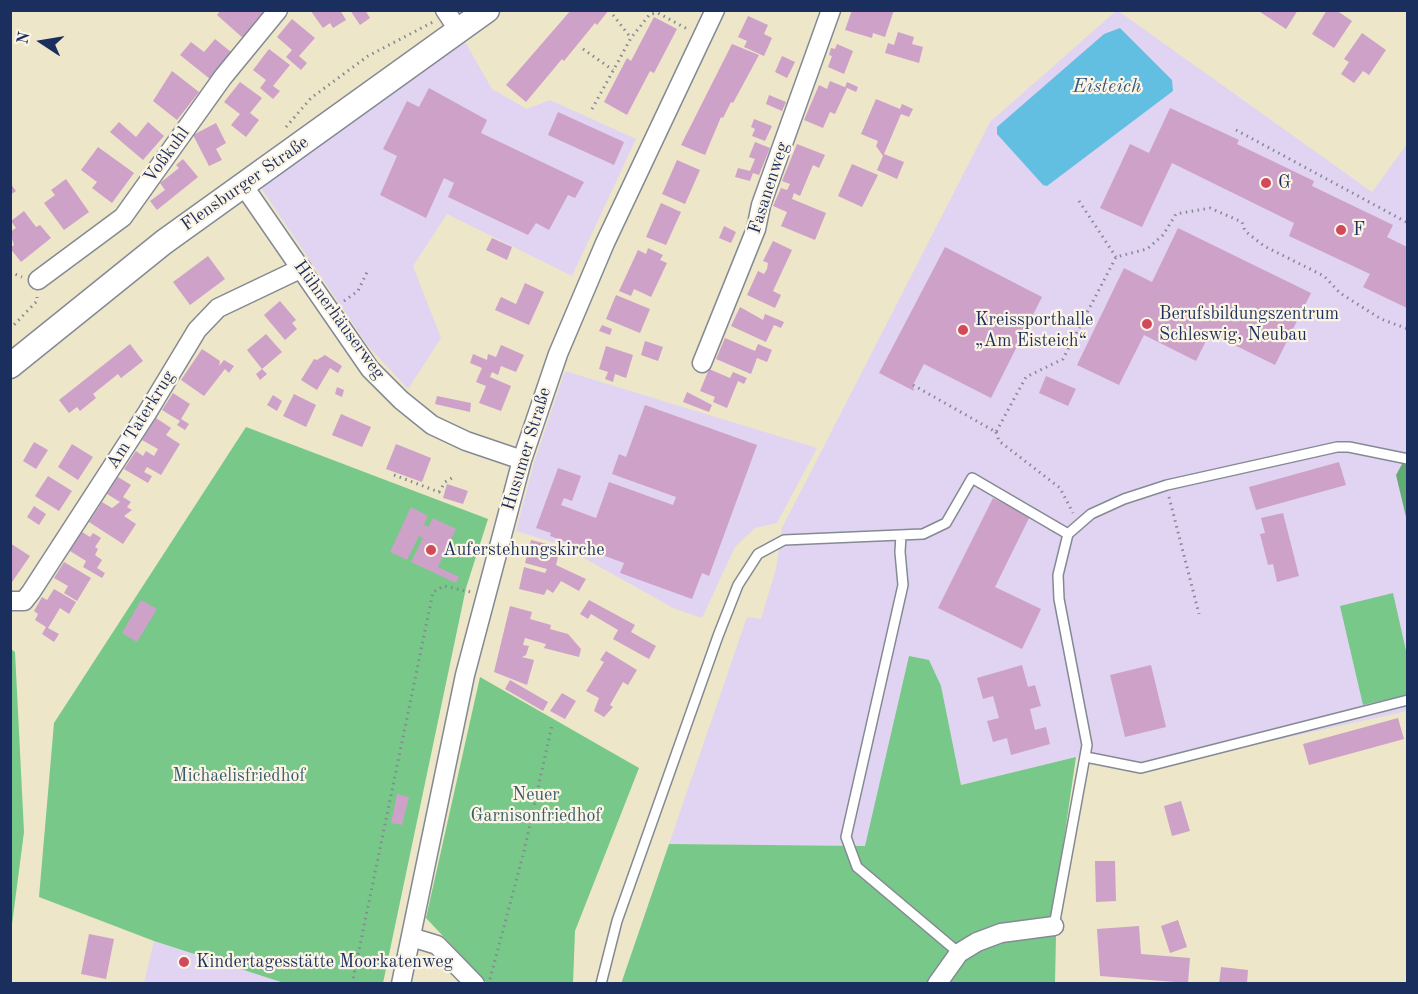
<!DOCTYPE html>
<html>
<head>
<meta charset="utf-8">
<style>
  body { margin:0 }
  #map { position:relative; width:1418px; height:994px; overflow:hidden; background:#ede6c8; font-family:"Old Standard TT",serif }
  canvas { display:block }
  .frame { position:absolute; inset:0; border:12px solid #1b2f5e; pointer-events:none }
  .north { position:absolute; left:12px; top:12px; width:60px; height:60px; -webkit-text-stroke:4px #fcf5e5; paint-order:stroke; rotate:282deg; font-size:16px; font-weight:700; line-height:24px; text-align:center; color:#1b2f5e }
  .north::after { content:''; display:block; margin:auto; width:21px; height:27px; background:#1b2f5e; clip-path:polygon(50% 0,100% 100%,50% 72%,0 100%) }
</style>
</head>
<body>
<div id="map">
<canvas width="1418" height="994"></canvas>
<div class="frame"></div>
<div class="north">N</div>
</div>
<script>
const context = document.querySelector('canvas').getContext('2d');
context.lineJoin = 'round';
function paint(path, color) {
  context.fillStyle = color;
  context.fill(path, 'evenodd');
}
function toPath(rows) {
  const path = new Path2D();
  for (const r of rows) {
    path.moveTo(r[0], r[1]);
    for (let i = 2; i < r.length; i += 2) path.lineTo(r[i], r[i + 1]);
  }
  return path;
}
function trace(path, color, width, dash) {
  context.strokeStyle = color;
  context.lineWidth = width;
  context.lineCap = dash ? 'butt' : 'round';
  context.setLineDash(dash || []);
  context.stroke(path);
}
function label(font, color, halo, rows, align = 'center') {
  context.font = font + ' "Old Standard TT",serif';
  context.lineWidth = 4.5;
  context.setLineDash([]);
  context.textBaseline = 'middle';
  context.strokeStyle = halo;
  context.fillStyle = color;
  for (const [text, x, y, turn = 0] of rows) {
    context.save();
    context.translate(x, y);
    context.rotate((+turn || 0) * Math.PI / 180);
    context.textAlign = isNaN(turn) ? turn : align;
    if (halo) context.strokeText(text, 0, 0);
    context.fillText(text, 0, 0);
    context.restore();
  }
}
paint(toPath([
  [1117,10,1372,192,1407,144,1408,455,1396,475,1408,521,1407,711,1141,770,1076,757,961,785,941,686,865,846,669,844,747,617,761,619,776,569,782,528,990,122],
  [464,40,492,89,527,109,550,100,636,139,572,276,447,214,413,266,441,338,408,389,368,346,261,188],
  [565,371,817,448,777,523,755,528,735,547,702,618,673,608,559,544,516,531,534,463],
  [154,941,284,983,144,983]
]), '#e1d4f3');
paint(toPath([
  [246,427,488,519,466,588,383,983,284,983,154,941,39,897,54,723],
  [1393,593,1407,655,1407,695,1363,705,1340,606],
  [11,649,15,652,24,832,11,932],
  [909,656,929,660,941,686,961,785,1076,757,1057,887,1055,983,621,984,669,844,865,846],
  [480,677,639,768,575,931,573,983,487,983,426,918]
]), '#77c889');
paint(toPath([
  [1407,455,1407,521,1396,475]
]), '#61ac75');
paint(toPath([
  [1120,28,1172,80,1173,91,1047,186,1043,185,997,134,997,127,1104,34]
]), '#63bfe1');
paint(toPath([
  [221,10,266,10,268,12,244,39,217,15],
  [310,10,340,10,346,20,333,28,330,23,323,28],
  [350,10,365,10,370,18,360,25],
  [571,10,609,10,597,25,595,23,564,61,562,59,526,102,506,85],
  [852,10,894,10,885,37,873,33,872,38,845,30],
  [1257,10,1298,10,1286,29],
  [1327,10,1336,10,1352,21,1334,48,1312,34],
  [748,16,768,25,764,34,772,38,764,56,744,47,747,41,738,37],
  [654,17,677,29,654,73,650,71,627,115,604,102,627,58,631,61],
  [292,19,315,38,299,56,307,63,301,70,286,57,292,50,277,37],
  [898,32,914,37,912,44,923,47,919,63,885,53,888,43,894,45],
  [1362,33,1386,50,1369,75,1363,71,1354,83,1341,74,1349,62,1344,59],
  [215,39,231,52,210,79,180,55,191,42,204,52],
  [732,44,759,55,733,103,731,102,723,118,721,117,705,155,681,145],
  [837,44,853,51,844,74,828,67,832,56,829,55,831,48,835,49],
  [269,49,290,65,273,86,280,91,273,99,260,88,266,80,253,70],
  [782,56,795,62,787,78,775,72],
  [172,71,199,92,177,120,153,101],
  [830,81,847,88,835,114,830,112,823,128,804,120,819,85,827,89],
  [240,82,262,98,250,113,259,120,246,137,231,125,240,114,224,102],
  [847,82,858,87,856,92,845,87],
  [429,88,487,120,481,133,584,182,575,198,568,195,549,230,536,223,528,235,448,197,454,183,444,178,426,218,380,195,397,156,383,149,407,101,419,107],
  [769,95,786,102,782,111,766,104],
  [876,99,900,109,902,104,913,109,909,117,901,114,884,154,904,162,897,179,877,170,883,156,876,146,878,141,861,134],
  [1170,108,1239,140,1237,144,1314,181,1312,186,1393,225,1387,237,1407,247,1407,308,1363,287,1370,274,1289,236,1294,223,1172,163,1142,227,1100,208,1130,144,1149,153],
  [558,112,624,142,614,165,548,135],
  [754,119,772,126,765,141,752,136,755,129,751,127],
  [119,122,136,137,148,122,164,136,143,160,110,132],
  [216,123,226,143,216,149,222,160,209,166,193,135],
  [755,142,770,148,759,175,753,173,750,181,735,177,738,168,750,171,755,159,749,157],
  [797,144,825,155,819,168,813,165,800,196,794,193,792,199,826,213,815,240,781,226,787,212,773,206,781,188,787,190,790,184,782,181],
  [98,147,134,173,112,203,92,188,97,182,81,170],
  [183,159,198,177,157,210,150,201,165,190,160,183,179,168,176,165],
  [677,160,700,170,685,204,662,194],
  [852,164,878,175,862,207,838,196],
  [66,179,89,212,64,230,44,203,55,195,51,190],
  [10,183,16,191,10,195],
  [661,203,681,212,666,245,646,237],
  [24,211,36,227,40,225,51,238,21,262,10,248,14,245,10,232,16,228,11,221],
  [724,226,736,232,731,243,719,238],
  [1178,228,1311,293,1275,365,1210,333,1196,361,1144,335,1119,385,1077,365,1124,268,1152,282],
  [492,238,512,247,507,260,486,250],
  [773,241,792,250,773,291,781,295,775,308,747,295,758,271,764,274,767,269,768,263,763,261],
  [945,247,1042,297,991,398,924,364,913,385,914,391,879,373],
  [648,248,663,255,660,260,667,263,651,297,634,289,631,296,619,291,638,250,646,254],
  [208,256,225,279,190,305,173,282],
  [525,283,544,292,529,325,495,310,501,297,516,304],
  [616,295,650,309,640,333,606,319],
  [280,301,296,320,292,323,297,329,285,340,264,315],
  [740,307,763,320,765,314,784,322,781,328,774,325,766,342,731,326],
  [602,325,612,329,610,335,599,331],
  [266,334,282,352,262,369,267,374,260,380,256,374,262,369,247,350],
  [725,338,755,351,758,344,772,350,767,362,757,358,751,374,716,359],
  [645,341,663,347,658,361,641,355],
  [130,344,143,361,121,378,118,374,93,394,96,398,80,411,77,407,69,413,59,400],
  [501,345,524,355,516,372,501,366,498,375,492,372,490,377,511,386,501,411,479,403,486,386,476,382,482,368,470,363,473,354,487,360,488,354,496,357],
  [606,346,633,355,626,378,615,374,613,382,605,379,608,372,599,369],
  [202,349,220,361,219,366,224,360,234,366,229,373,225,369,204,396,181,380],
  [325,355,342,366,338,373,330,368,317,390,301,380,314,359,317,360],
  [709,369,730,378,733,372,747,378,744,384,738,381,727,408,713,402,715,397,700,391],
  [1046,376,1076,389,1068,406,1039,393],
  [337,387,344,390,342,397,335,394],
  [687,392,712,405,709,412,683,402],
  [173,393,190,404,181,419,189,424,185,430,177,425,180,421,162,410],
  [294,394,316,405,306,427,283,416],
  [273,395,282,401,277,411,267,405],
  [437,396,471,403,470,412,435,404],
  [645,405,757,445,709,576,702,573,692,599,620,573,624,563,550,536,551,533,536,528,558,468,581,476,572,501,564,498,561,505,596,518,609,482,673,505,676,497,612,474,619,454,626,457],
  [341,414,371,427,362,447,332,435],
  [156,418,171,428,166,435,180,444,161,475,147,467,144,472,152,476,148,483,124,469,136,451,143,456,146,451,154,456,158,449,142,440],
  [34,442,48,450,36,469,23,461],
  [72,444,93,457,78,480,58,467],
  [396,444,431,458,422,482,386,469],
  [1339,462,1346,485,1256,510,1249,487],
  [48,476,72,491,59,511,35,496],
  [118,477,131,485,123,497,131,502,127,507,132,510,124,516,136,524,123,544,89,522,102,502,112,508,120,502,107,494],
  [447,484,468,491,463,504,443,498],
  [993,498,1030,516,995,587,1041,609,1022,649,938,608],
  [34,506,46,514,39,525,27,517],
  [411,507,428,516,424,525,428,527,433,518,456,529,438,567,459,577,456,583,411,562,423,538,419,536,407,560,390,552],
  [1283,513,1299,576,1277,582,1273,564,1268,565,1260,534,1265,533,1261,518],
  [82,532,90,537,93,533,101,538,95,547,98,549,95,555,102,560,97,568,105,573,102,578,83,567,86,561,70,551],
  [531,540,551,545,559,553,556,565,586,579,579,591,561,581,553,593,547,589,544,595,519,589,524,567,545,573,547,569,525,563],
  [10,543,30,556,10,585],
  [64,562,91,578,77,601,64,593,68,586,54,578],
  [54,589,76,602,69,614,60,608,48,628,59,634,54,642,42,634,46,627,35,620,38,614,34,611,42,597,47,600],
  [141,600,157,609,137,642,122,633],
  [589,600,635,625,631,632,656,646,649,659,613,639,618,630,591,614,588,619,580,614],
  [510,606,532,612,530,619,551,625,550,629,568,634,581,649,579,657,544,648,546,644,525,638,523,645,529,646,526,655,522,657,534,660,527,685,494,672],
  [606,651,637,670,628,685,623,682,610,705,613,707,604,717,594,711,599,698,586,691,604,662,600,660],
  [1022,665,1028,687,1035,685,1041,706,1030,709,1035,730,1046,727,1050,744,1011,755,1007,738,993,742,987,721,999,718,993,696,983,699,977,678],
  [1151,665,1166,727,1125,737,1110,675],
  [510,680,548,702,543,711,505,689],
  [562,693,576,701,565,719,550,711],
  [1398,718,1404,739,1309,765,1303,744],
  [397,794,409,797,402,825,391,823],
  [1181,801,1190,831,1172,836,1164,806],
  [1095,861,1115,861,1116,901,1096,902],
  [1178,920,1187,947,1170,953,1161,926],
  [1139,926,1141,954,1190,958,1188,983,1100,976,1097,929],
  [89,934,114,939,106,979,81,974],
  [1221,967,1248,970,1247,984,1219,984]
]), '#cea1c9');
const lane = toPath([
  [1068,534,1091,514,1124,499,1167,485,1337,447,1349,447,1408,459],
  [901,535,900,552,903,585,846,837,857,867,959,953],
  [1086,757,1141,768,1408,700],
  [601,984,617,921,718,636,738,585,758,554,784,540,923,534,946,523,972,478,1068,534,1058,575,1059,599,1087,745,1054,926]
]);
const street = toPath([
  [445,10,459,31],
  [243,185,370,369,401,400,432,425,466,441,522,460],
  [38,280,123,217,223,77,278,10],
  [702,363,756,229,761,205,831,10],
  [10,601,24,601,31,592,147,413,197,330,218,308,302,268],
  [411,937,437,945,475,984],
  [401,984,465,675,522,460,558,354,605,243,715,10],
  [937,984,959,953,977,942,1001,933,1054,926]
]);
const secondary = toPath([
  [10,366,164,242,487,10]
]);
trace(lane, '#848a93', 12);
trace(street, '#848a93', 21);
trace(secondary, '#848a93', 27);
trace(toPath([
  [613,15,631,38],
  [583,49,613,70],
  [592,109,631,38,650,14,658,13,689,30],
  [286,127,311,98,368,56,433,22],
  [1236,130,1408,223],
  [1079,201,1116,257],
  [10,272,22,277],
  [344,301,358,291,368,270],
  [10,329,37,301,37,297],
  [913,385,996,432,1026,377,1063,359,1116,257,1147,249,1163,235,1176,214,1210,208,1242,222,1245,231,1264,246,1324,276,1340,293,1381,319,1408,329],
  [996,432,999,441,1060,488,1073,513],
  [394,475,439,492,445,482,452,478],
  [1169,497,1199,614],
  [490,979,524,851,552,725],
  [352,984,433,592,444,586,471,592]
]), '#848a93', 3, [1.5, 4.5]);
trace(lane, '#fff', 9);
trace(street, '#fff', 18);
trace(secondary, '#fff', 24);
for (const [x, y, r, color] of [
  [1266,183,6,"#d1495b"],
  [1341,230,6,"#d1495b"],
  [1147,324,6,"#d1495b"],
  [963,330,6,"#d1495b"],
  [431,550,6,"#d1495b"],
  [184,962,6,"#d1495b"]
]) {
  const dot = new Path2D();
  dot.arc(x, y, r, 0, 2 * Math.PI);
  context.fillStyle = color;
  context.fill(dot);
  trace(dot, '#fcf5e5', 2);
}
label('18px', '#1b2f5e', '#fcf5e5', [
  ["Voßkuhl",167,155,-54],
  ["Flensburger Straße",245,184,-35],
  ["Fasanenweg",769,188,-72],
  ["Hühnerhäuserweg",339,320,54],
  ["Am Taterkrug",141,420,-58],
  ["Husumer Straße",527,449,-73]
]);
label('18px', '#1b2f5e', '#fcf5e5', [
  ["G",1278,183],
  ["F",1353,230],
  ["Berufsbildungszentrum",1159,314],
  ["Schleswig, Neubau",1159,335],
  ["Kreissporthalle",975,320],
  ["„Am Eisteich“",975,341],
  ["Auferstehungskirche",443,550],
  ["Kindertagesstätte Moorkatenweg",196,962]
], 'left');
label('18px', '#375d6b', '#fcf5e5', [
  ["Michaelisfriedhof",239,776],
  ["Neuer",536,795],
  ["Garnisonfriedhof",536,816]
]);
label('italic 20px', '#315a85', '#fcf5e5', [
  ["Eisteich",1107,87]
]);
</script>
</body>
</html>
